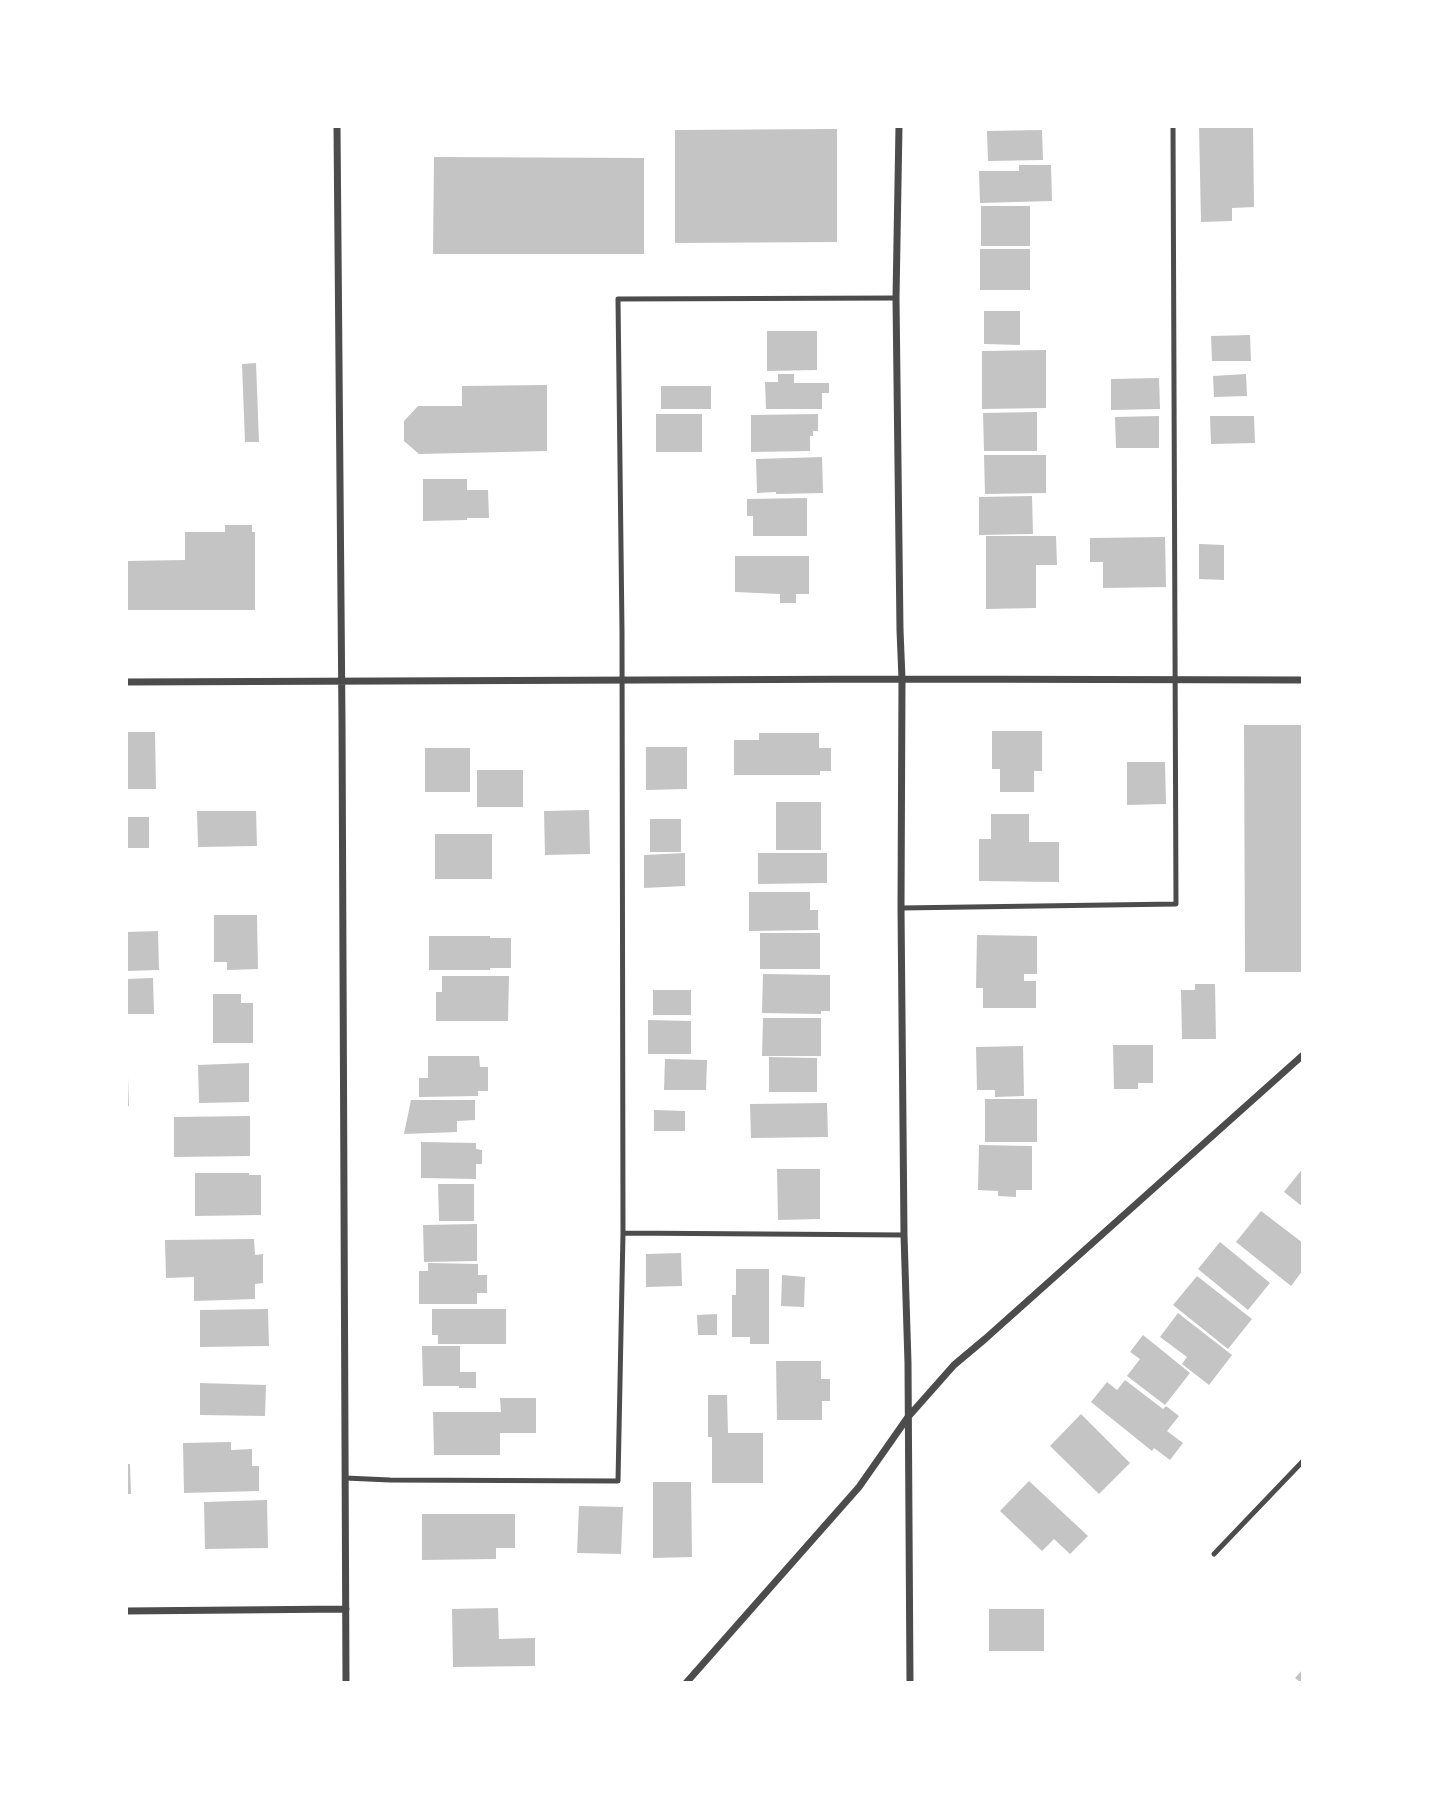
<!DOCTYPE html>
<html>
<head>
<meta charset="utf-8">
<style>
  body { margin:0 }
  #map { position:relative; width:1429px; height:1809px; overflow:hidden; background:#fff; font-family:Signika,sans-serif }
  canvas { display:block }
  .frame { position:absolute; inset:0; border:128px solid #fff; pointer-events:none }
</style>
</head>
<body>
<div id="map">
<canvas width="1429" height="1809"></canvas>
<div class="frame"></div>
</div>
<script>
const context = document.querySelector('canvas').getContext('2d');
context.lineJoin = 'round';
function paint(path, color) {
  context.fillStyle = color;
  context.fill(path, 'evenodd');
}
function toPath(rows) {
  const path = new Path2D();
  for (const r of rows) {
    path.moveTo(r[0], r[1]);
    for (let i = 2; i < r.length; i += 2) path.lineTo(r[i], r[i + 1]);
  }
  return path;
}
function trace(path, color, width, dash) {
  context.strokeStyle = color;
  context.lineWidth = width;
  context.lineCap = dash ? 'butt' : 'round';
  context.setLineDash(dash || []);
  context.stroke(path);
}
paint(toPath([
  [1199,126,1253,126,1254,207,1232,208,1232,221,1201,222],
  [837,129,837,242,675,243,675,130],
  [1042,130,1043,160,988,161,987,131],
  [434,157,644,158,644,254,433,254],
  [1019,165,1051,165,1052,201,980,203,979,171,1019,171],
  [981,206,1030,206,1030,246,981,246],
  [980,249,1030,249,1030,290,980,290],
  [984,311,1020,311,1020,345,984,344],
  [767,331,817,331,817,370,767,371],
  [1250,335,1251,361,1212,361,1211,336],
  [1046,350,1046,408,982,409,982,351],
  [256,363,259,442,245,442,242,364],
  [778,374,794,374,794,383,829,383,829,393,822,393,822,409,766,409,765,382,778,382],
  [1246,374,1247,396,1214,397,1213,376],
  [1159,378,1160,409,1111,410,1111,379],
  [547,385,547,451,419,454,404,441,404,421,418,406,462,406,462,386],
  [661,386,711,386,711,409,661,409],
  [1037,412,1037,451,984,451,983,413],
  [656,414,702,414,702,452,656,452],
  [818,414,818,431,813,431,813,436,810,436,810,451,751,452,751,415],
  [1159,416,1159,448,1116,448,1115,417],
  [1210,416,1254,416,1255,443,1211,444],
  [984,455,1046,455,1046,493,985,494],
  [822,457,823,493,776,494,776,492,757,493,756,459],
  [423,479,467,479,467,490,488,490,489,518,467,518,467,520,423,521],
  [1032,496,1033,534,979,535,979,497],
  [807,498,807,536,753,536,753,516,747,516,747,499],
  [225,525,252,525,252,532,255,532,255,610,126,610,126,561,185,560,185,532,225,532],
  [986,536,1056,536,1057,565,1036,565,1036,608,986,609],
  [1165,537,1166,587,1103,588,1103,562,1090,562,1090,538],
  [1199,544,1224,545,1224,580,1199,579],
  [735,556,809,556,809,594,796,594,796,603,780,603,780,594,735,592],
  [1244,725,1303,725,1303,972,1245,972],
  [992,731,1042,731,1042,771,1034,771,1034,792,1000,792,1000,769,992,769],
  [126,732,155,732,156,789,126,789],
  [759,733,819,733,819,748,831,748,831,771,820,771,820,775,734,775,734,740,759,740],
  [646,747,687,747,687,789,646,790],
  [425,748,470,748,470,792,425,792],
  [1127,762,1165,762,1166,804,1127,805],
  [477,770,523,770,523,807,477,807],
  [776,802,821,802,821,850,776,850],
  [589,810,590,854,545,855,544,811],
  [197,811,256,811,257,846,198,847],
  [991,814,1029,814,1029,842,1059,842,1059,882,979,881,979,839,991,839],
  [126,817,149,817,149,848,126,848],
  [650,819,681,819,681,852,650,852],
  [435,834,492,834,492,879,435,879],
  [685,853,685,886,644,888,644,855],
  [758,853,827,853,827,883,758,884],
  [749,892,810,892,810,910,818,910,818,930,749,931],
  [214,915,257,915,258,969,227,970,227,962,214,962],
  [158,931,159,970,126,971,126,932],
  [760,933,820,933,820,969,760,969],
  [977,935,1037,936,1037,974,1024,974,1024,981,1036,981,1036,1008,983,1008,983,988,976,988],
  [429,936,490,936,490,938,511,938,511,968,490,968,490,970,429,970],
  [763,974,830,975,830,1011,821,1011,821,1014,762,1013],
  [442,976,509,976,508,1021,436,1021,436,992,442,992],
  [153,978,154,1014,126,1014,126,979],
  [1195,984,1215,984,1216,1039,1182,1039,1181,990,1195,990],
  [653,990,691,990,691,1015,653,1015],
  [213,994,241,994,241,1003,253,1003,253,1043,213,1043],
  [763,1018,821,1018,821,1056,762,1056],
  [648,1020,691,1021,691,1054,648,1054],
  [1113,1045,1153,1045,1153,1083,1138,1083,1138,1089,1114,1089],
  [1023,1046,1024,1096,995,1097,995,1090,977,1090,976,1047],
  [428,1056,479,1056,480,1067,488,1067,488,1091,478,1091,478,1096,419,1097,419,1078,428,1078],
  [769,1057,817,1058,817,1092,769,1092],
  [665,1059,707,1060,706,1090,664,1090],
  [249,1063,249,1102,199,1103,198,1065],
  [126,1077,128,1077,129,1106,126,1106],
  [985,1099,1037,1099,1037,1142,985,1142],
  [411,1100,475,1100,475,1120,457,1121,457,1132,404,1134],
  [827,1103,828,1137,751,1138,750,1104],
  [654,1110,685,1111,685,1131,654,1131],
  [250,1116,250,1156,174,1157,174,1117],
  [421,1142,476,1143,476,1149,482,1150,482,1164,476,1164,476,1179,421,1178],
  [979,1145,1032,1146,1032,1190,1016,1190,1016,1197,998,1196,998,1191,978,1190],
  [1303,1168,1303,1207,1284,1192],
  [777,1169,820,1169,820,1219,778,1220],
  [195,1173,249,1173,249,1175,261,1175,261,1215,195,1216],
  [438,1184,474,1184,474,1221,439,1221],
  [1261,1211,1303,1243,1303,1270,1291,1286,1236,1242],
  [477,1224,477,1261,424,1262,423,1225],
  [254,1239,255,1255,263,1254,263,1283,255,1284,255,1299,194,1301,194,1277,166,1278,165,1240],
  [1220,1242,1270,1283,1248,1310,1198,1269],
  [681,1253,682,1286,646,1287,646,1254],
  [428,1263,478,1264,478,1275,487,1275,487,1293,477,1293,477,1304,419,1304,419,1271,428,1271],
  [736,1269,769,1269,769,1344,750,1344,750,1337,732,1337,732,1295,736,1295],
  [782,1275,805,1277,804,1307,781,1306],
  [1197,1276,1252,1319,1228,1349,1173,1305],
  [268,1309,269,1346,200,1347,200,1310],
  [432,1309,506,1309,506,1344,438,1344,438,1335,432,1335],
  [1178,1313,1232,1355,1209,1385,1182,1364,1187,1357,1160,1337],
  [717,1314,717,1335,698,1335,697,1315],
  [1143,1335,1190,1373,1165,1405,1127,1376,1140,1359,1130,1352],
  [422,1346,460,1346,460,1372,476,1372,476,1388,459,1388,459,1386,423,1386],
  [776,1361,821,1361,821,1379,830,1379,830,1401,822,1401,822,1420,777,1420],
  [1125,1380,1163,1409,1166,1406,1179,1416,1167,1431,1183,1443,1170,1460,1154,1448,1152,1451,1091,1402,1107,1382,1117,1390],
  [200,1383,266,1385,265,1416,200,1415],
  [708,1395,727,1395,728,1433,763,1433,763,1483,712,1483,712,1437,708,1437],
  [500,1398,536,1398,536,1433,500,1433,500,1455,434,1455,433,1412,501,1412],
  [1081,1414,1130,1463,1099,1494,1050,1446],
  [231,1442,231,1450,252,1449,252,1466,259,1466,259,1491,184,1493,183,1443],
  [126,1464,130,1464,131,1494,126,1494],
  [1029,1481,1088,1536,1070,1554,1054,1539,1042,1551,1000,1511],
  [653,1482,691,1482,692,1557,653,1558],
  [267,1500,268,1548,205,1549,204,1502],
  [579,1506,623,1507,621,1554,577,1553],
  [422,1514,515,1514,515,1548,496,1548,496,1559,422,1560],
  [498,1608,499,1639,535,1638,535,1666,453,1667,452,1609],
  [989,1609,1044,1609,1044,1651,989,1651],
  [1303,1669,1303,1683,1301,1683,1295,1678]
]), '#c4c4c4');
trace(toPath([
  [901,908,1176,904,1173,126],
  [623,1233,904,1235],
  [345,1478,390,1480,618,1481,623,1233,622,631,618,299,896,298],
  [1214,1554,1303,1461]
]), '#4c4c4c', 5);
trace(toPath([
  [337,126,342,721,346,1683],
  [899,126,896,298,900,630,902,679,901,908,904,1235,908,1363,910,1683],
  [126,682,902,679,1303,680],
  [126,1611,346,1609],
  [686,1683,859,1487,908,1417,954,1365,985,1339,1303,1055]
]), '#4c4c4c', 7);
</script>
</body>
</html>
